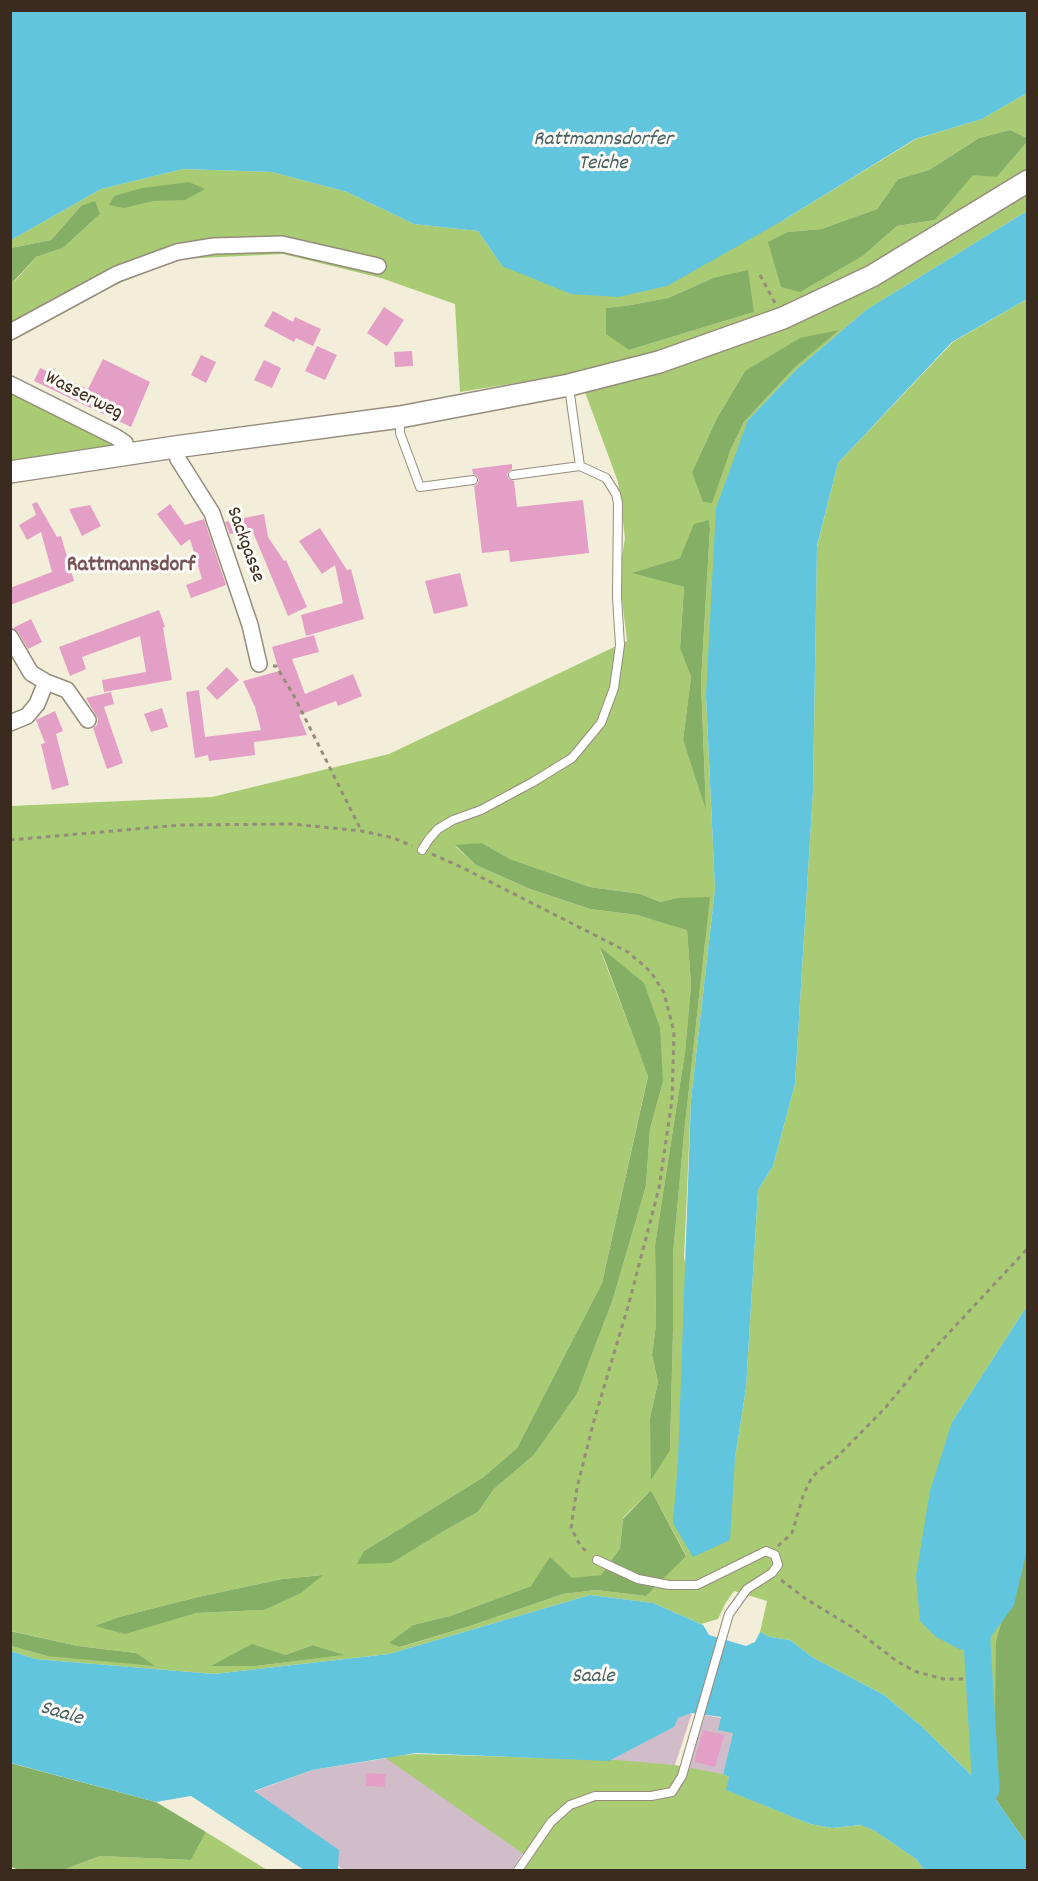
<!DOCTYPE html>
<html>
<head>
<meta charset="utf-8">
<style>
  body { margin:0 }
  #map { position:relative; width:1038px; height:1881px; overflow:hidden; background:#f2eeda; font-family:Dekko,sans-serif }
  canvas { display:block }
  .frame { position:absolute; inset:0; border:12px solid #3b2a1e; pointer-events:none }
</style>
</head>
<body>
<div id="map">
<canvas width="1038" height="1881"></canvas>
<div class="frame"></div>
</div>
<script>
const context = document.querySelector('canvas').getContext('2d');
context.lineJoin = 'round';
function paint(path, color) {
  context.fillStyle = color;
  context.fill(path, 'evenodd');
}
function toPath(rows) {
  const path = new Path2D();
  for (const r of rows) {
    path.moveTo(r[0], r[1]);
    for (let i = 2; i < r.length; i += 2) path.lineTo(r[i], r[i + 1]);
  }
  return path;
}
function trace(path, color, width, dash) {
  context.strokeStyle = color;
  context.lineWidth = width;
  context.lineCap = dash ? 'butt' : 'round';
  context.setLineDash(dash || []);
  context.stroke(path);
}
function label(font, color, halo, rows, align = 'center') {
  context.font = font + ' Dekko,sans-serif';
  context.lineWidth = 6;
  context.setLineDash([]);
  context.textBaseline = 'middle';
  context.strokeStyle = halo;
  context.fillStyle = color;
  for (const [text, x, y, turn = 0] of rows) {
    context.save();
    context.translate(x, y);
    context.rotate((+turn || 0) * Math.PI / 180);
    context.textAlign = isNaN(turn) ? turn : align;
    if (halo) context.strokeText(text, 0, 0);
    context.fillText(text, 0, 0);
    context.restore();
  }
}
paint(toPath([
  [692,1713,675,1765,609,1761,673,1727,678,1718],
  [705,1715,721,1718,733,1733,723,1774,688,1770],
  [388,1758,523,1853,512,1870,343,1870,253,1792,312,1770]
]), '#d1bdc9');
paint(toPath([
  [1027,93,1027,138,1010,130,979,138,929,170,898,179,877,209,821,229,788,232,864,255,897,226,935,220,973,174,997,177,1027,142,1027,211,866,310,797,369,748,420,706,696,715,889,691,1100,684,1258,735,1458,746,1388,758,1190,773,1166,795,1084,813,790,817,547,838,463,953,342,1027,299,1027,1306,952,1422,1013,1616,998,1779,986,1789,920,1725,884,1695,812,1657,790,1640,770,1637,760,1632,767,1601,734,1591,725,1604,718,1619,701,1624,653,1603,590,1595,389,1654,214,1674,35,1659,11,1651,11,1646,47,1656,136,1653,78,1646,11,1631,11,806,212,797,389,754,627,641,619,575,625,538,618,482,578,373,460,392,455,304,381,278,283,254,179,259,11,327,11,279,15,281,36,257,63,248,100,214,81,206,51,240,11,248,11,240,101,189,183,169,272,172,347,192,414,224,478,231,502,266,782,221,916,139,982,119],
  [713,278,754,312,629,350,606,308,631,305,668,298],
  [837,330,794,368,744,422,730,451,692,472,717,418,745,371],
  [709,520,710,529,701,681,706,808,683,740,691,677,680,647,684,587,634,573,680,558],
  [482,843,510,859,590,887,641,894,660,902,677,898,705,942,684,1134,673,1254,673,1331,670,1450,650,1418,658,1382,652,1355,656,1324,655,1245,685,1052,691,985,687,929,637,915,590,909,530,889,476,865,455,846],
  [600,949,663,1082,650,1129,646,1186,613,1299,577,1394,534,1455,494,1489,478,1512,442,1532,364,1551,482,1478,517,1448,602,1283,648,1075],
  [651,1490,686,1555,646,1596,596,1590,563,1594,470,1626,401,1647,390,1643,413,1625,450,1616,531,1586,601,1575,620,1548,623,1518],
  [322,1575,264,1610,196,1613,96,1626,119,1617,198,1597,282,1579],
  [313,1645,342,1655,256,1666,212,1666,285,1655],
  [11,394,88,428,116,444,117,450,11,465],
  [415,1754,617,1760,675,1765,723,1774,729,1777,727,1790,810,1824,832,1828,862,1825,875,1831,916,1859,924,1870,516,1870,525,1855,384,1757],
  [206,1832,267,1870,63,1870,100,1856,191,1860]
]), '#a8cb74');
paint(toPath([
  [1010,130,1027,138,1027,142,997,177,973,175,935,220,897,226,864,255,800,292,781,287,768,242,788,232,821,229,877,209,898,179,929,170,979,138],
  [189,182,205,189,185,200,153,201,124,208,109,205,114,196,142,188],
  [95,201,100,214,63,248,36,257,14,281,11,279,11,248,51,240,81,206],
  [748,270,754,312,629,350,606,334,606,308,631,305,668,298,713,278],
  [839,330,794,368,744,422,730,451,712,503,703,502,692,472,717,418,745,371,800,338],
  [709,520,710,529,701,681,706,810,683,740,691,677,680,648,684,587,632,573,680,558,694,524],
  [482,843,510,859,590,887,641,894,660,902,677,898,710,897,684,1134,673,1254,673,1331,670,1450,651,1480,650,1418,658,1382,652,1355,656,1324,655,1245,685,1052,691,985,687,930,637,915,590,909,530,889,476,865,455,845],
  [600,947,644,983,660,1028,663,1082,650,1129,646,1186,613,1299,577,1394,534,1455,494,1489,478,1512,442,1532,391,1563,357,1564,364,1551,482,1478,517,1448,602,1283,648,1076],
  [651,1490,686,1556,646,1596,596,1590,563,1594,470,1626,400,1647,389,1643,413,1625,450,1616,531,1586,550,1557,572,1578,601,1575,620,1548,623,1519],
  [1027,1529,1027,1844,994,1797,996,1642],
  [323,1575,301,1593,264,1610,196,1613,125,1634,95,1626,119,1617,198,1597,282,1579],
  [10,1631,78,1646,136,1653,155,1666,47,1656,11,1646],
  [252,1644,285,1655,313,1645,344,1655,256,1666,211,1666],
  [10,1763,156,1802,206,1832,191,1860,100,1856,63,1870,17,1869,11,1867]
]), '#86af66');
paint(toPath([
  [11,10,1027,11,1027,93,982,119,915,139,782,221,667,286,618,297,571,294,502,266,478,231,414,224,347,192,272,172,183,169,101,189,11,240],
  [1027,211,1027,299,952,342,838,463,817,546,813,790,795,1084,773,1166,758,1190,746,1388,735,1458,730,1540,693,1557,673,1523,678,1462,691,1100,715,889,706,696,716,508,748,420,797,369,866,310],
  [1027,1306,1027,1550,1014,1605,991,1637,961,1650,936,1637,920,1621,916,1576,930,1491,952,1422],
  [590,1595,653,1603,703,1625,709,1635,746,1646,755,1642,760,1632,770,1637,790,1640,812,1657,884,1695,920,1725,994,1797,1027,1844,1027,1870,924,1870,916,1859,875,1831,861,1825,832,1828,810,1824,726,1790,729,1777,723,1774,733,1733,718,1730,721,1717,692,1713,678,1718,674,1727,609,1761,416,1753,312,1770,254,1791,339,1850,338,1868,343,1870,304,1870,191,1796,156,1802,11,1763,11,1651,35,1659,214,1674,389,1654]
]), '#61c5de');
trace(toPath([
  [978,1606,977,1643,986,1789]
]), '#61c5de', 27);
paint(toPath([
  [384,307,404,320,387,346,367,333],
  [273,311,293,322,295,317,321,329,313,346,296,338,294,342,264,326],
  [317,346,337,355,325,380,305,371],
  [412,351,413,366,395,367,394,352],
  [201,355,216,362,206,383,191,375],
  [103,359,150,382,131,427,34,381,40,368,88,389],
  [264,360,281,368,272,388,254,380],
  [512,464,512,469,509,471,507,475,509,479,514,481,517,507,583,500,589,553,510,562,509,550,482,553,474,486,477,484,479,480,477,476,473,474,472,469],
  [37,502,57,537,61,536,74,581,10,605,10,588,52,572,41,532,27,540,19,525,36,515,32,504],
  [170,504,185,525,204,519,226,585,191,598,186,585,202,579,190,539,181,546,157,514],
  [90,505,101,526,82,536,69,509],
  [264,514,268,537,284,561,286,560,307,607,288,616,252,530,230,534,225,522],
  [320,528,347,570,351,569,364,619,306,636,301,615,343,603,335,565,322,574,299,541],
  [460,573,468,606,434,614,425,581],
  [159,610,165,627,163,628,172,680,104,692,102,680,146,672,140,636,82,657,86,669,70,676,59,647],
  [31,619,42,642,28,649,18,632,13,628],
  [314,635,319,652,292,659,305,694,353,674,362,696,338,706,336,701,299,715,307,735,254,742,255,755,209,761,208,755,195,758,186,692,199,690,205,737,261,730,255,707,243,681,279,671,272,647],
  [227,667,239,680,217,700,206,688],
  [111,692,114,704,104,707,123,763,107,769,93,728,97,725,98,719,86,698],
  [162,708,168,727,151,732,144,714],
  [55,711,63,731,56,734,69,785,52,790,41,744,45,743,36,720],
  [703,1730,724,1735,715,1767,694,1762],
  [366,1773,386,1774,385,1787,366,1786]
]), '#e49fc6');
const service = toPath([
  [569,387,580,466],
  [400,418,400,433,420,487,473,480],
  [513,475,580,466],
  [422,850,429,839,438,829,453,820,481,810,533,782,572,758,601,723,614,688,620,645,617,597,618,503,616,494,606,478,580,466],
  [518,1870,551,1822,570,1805,595,1796,651,1796,672,1792,682,1776,729,1614,747,1589,772,1573,778,1565,775,1555,766,1551,697,1585,669,1585,638,1579,597,1560]
]);
const minor = toPath([
  [10,332,117,274,177,252,214,246,282,244,378,266],
  [10,384,116,437,125,443,129,455],
  [175,447,178,459,212,513,250,625,259,664],
  [10,637,31,673,46,682,67,690,88,720],
  [10,723,27,716,37,704,46,682]
]);
const secondary = toPath([
  [10,472,175,447,400,417,569,385,659,362,783,318,872,276,1028,181]
]);
trace(service, '#968c7c', 10);
trace(minor, '#968c7c', 18);
trace(secondary, '#968c7c', 24);
trace(toPath([
  [760,275,775,303],
  [273,666,276,666,293,694,361,830],
  [10,840,181,825,292,824,362,831,394,838,412,846],
  [432,854,461,867,628,952,651,972,664,993,674,1032,672,1100,659,1188,629,1303,593,1424,577,1488,571,1528,581,1547,589,1553],
  [778,1546,792,1533,803,1496,811,1479,818,1471,838,1456,886,1407,932,1351,1028,1248],
  [781,1580,806,1599,852,1627,898,1662,917,1672,944,1679,967,1679]
]), '#968c7c', 3, [4.5, 4.5]);
trace(service, '#fff', 8);
trace(minor, '#fff', 15);
trace(secondary, '#fff', 21);
label('20px', '#3b2a1e', '#fdfcf7', [
  ["Wasserweg",83,397,27],
  ["Sackgasse",244,545,70]
]);
label('italic 21px', '#486061', '#fdfcf7', [
  ["Rattmannsdorfer",603,141],
  ["Teiche",603,165],
  ["Saale",593,1678],
  ["Saale",61,1715,16]
]);
label('bold 22px', '#765359', '#fdfcf7', [
  ["Rattmannsdorf",131,567]
]);
</script>
</body>
</html>
